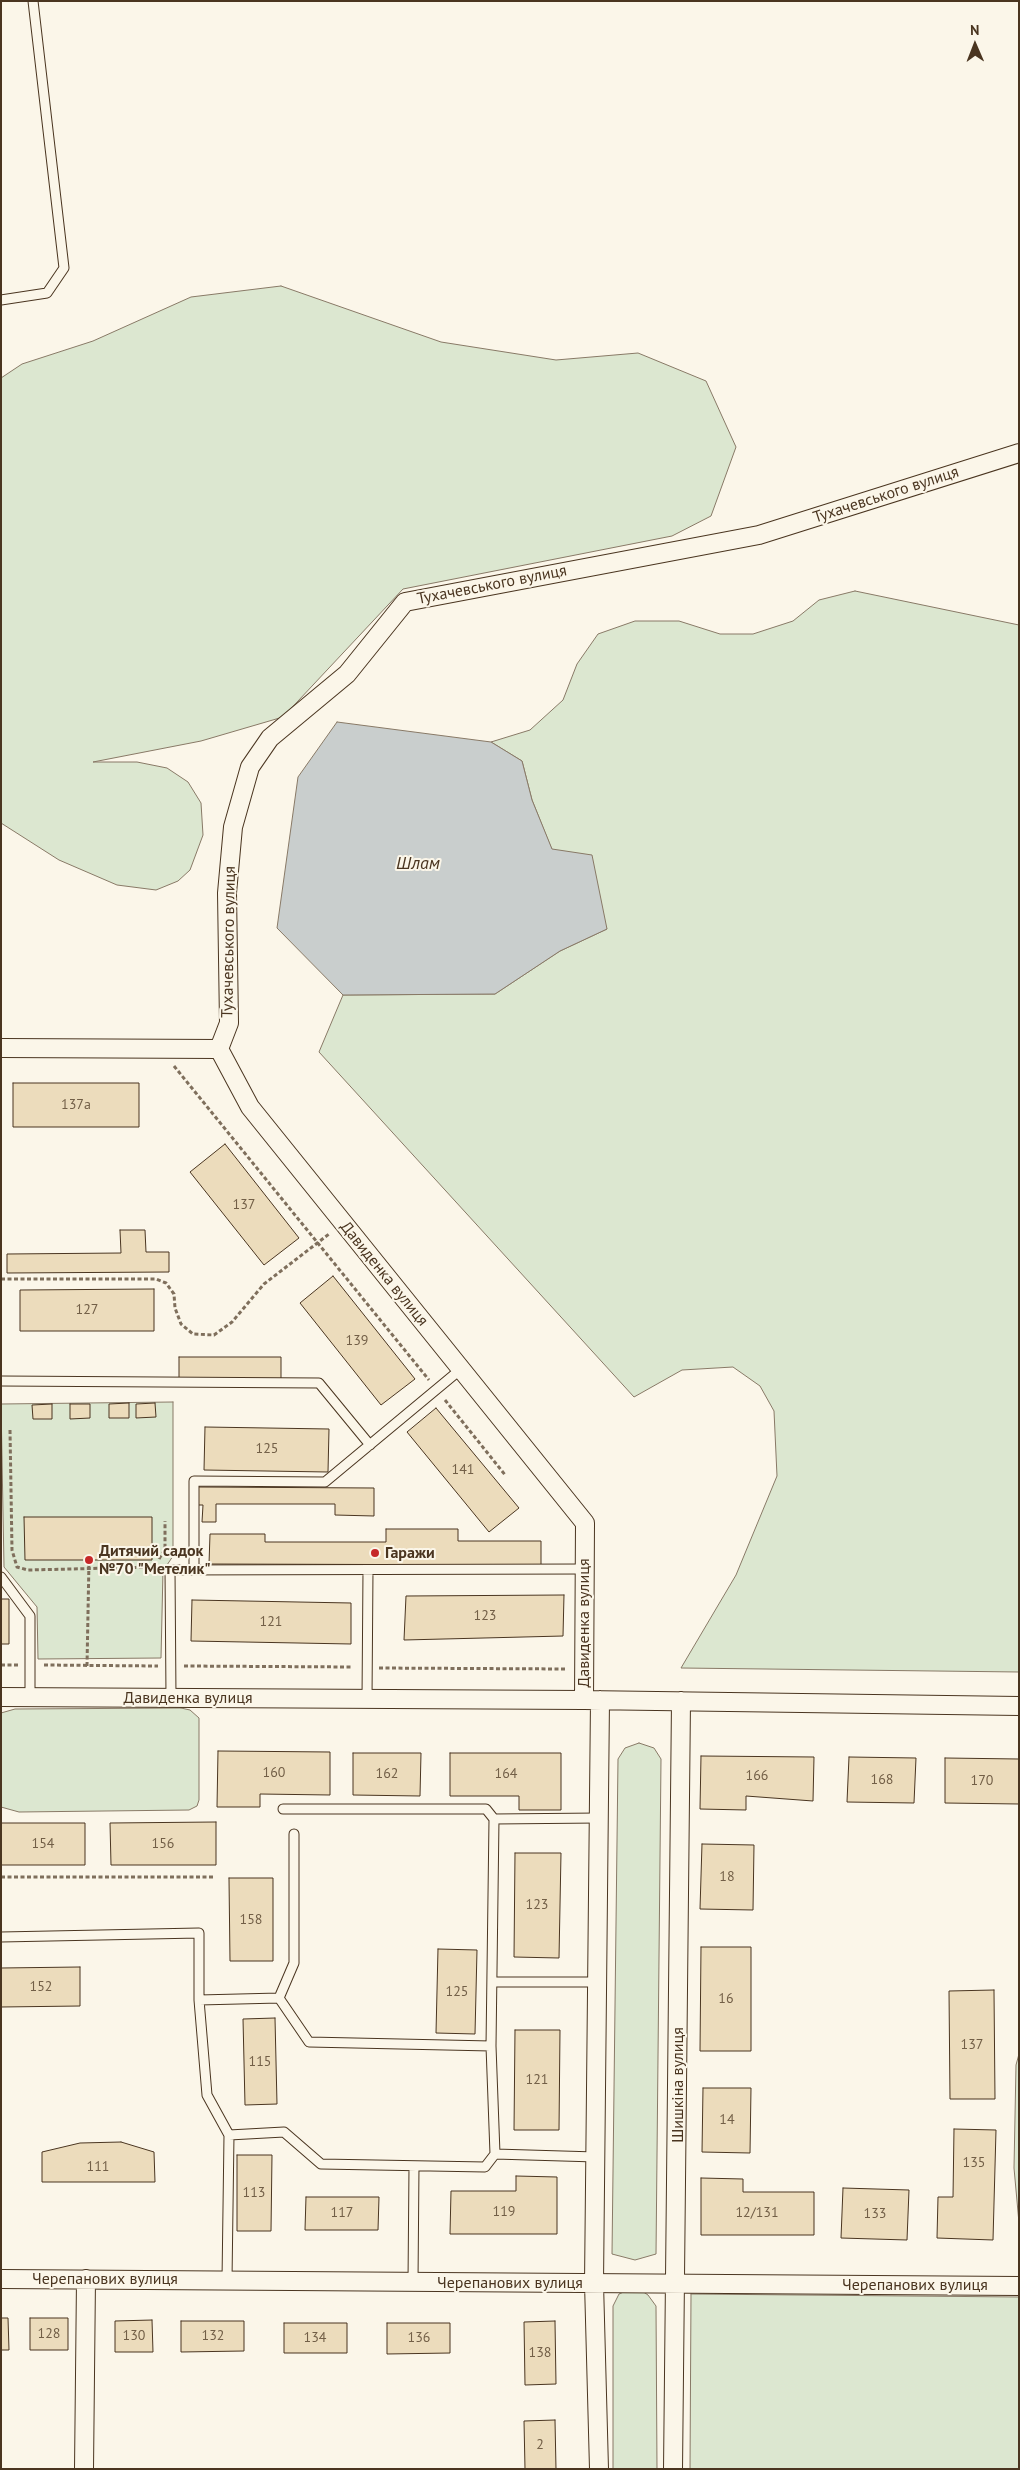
<!DOCTYPE html>
<html>
<head>
<meta charset="utf-8">
<style>
  body { margin:0 }
  #map { position:relative; width:1020px; height:2470px; overflow:hidden; background:#fbf6e9; font-family:"PT Sans",sans-serif }
  canvas { display:block }
  .frame { position:absolute; inset:0; border:2px solid #4a3520; pointer-events:none }
  .north { position:absolute; left:950px; top:20px; width:50px; height:50px; -webkit-text-stroke:4px #fbf6e9; paint-order:stroke; rotate:359deg; font-size:14px; font-weight:700; line-height:20px; text-align:center; color:#4a3520 }
  .north::after { content:''; display:block; margin:auto; width:18px; height:22px; background:#4a3520; clip-path:polygon(50% 0,100% 100%,50% 72%,0 100%) }
</style>
</head>
<body>
<div id="map">
<canvas width="1020" height="2470"></canvas>
<div class="frame"></div>
<div class="north">N</div>
</div>
<script>
const context = document.querySelector('canvas').getContext('2d');
context.lineJoin = 'round';
function paint(path, color) {
  context.fillStyle = color;
  context.fill(path, 'evenodd');
}
function toPath(rows) {
  const path = new Path2D();
  for (const r of rows) {
    path.moveTo(r[0], r[1]);
    for (let i = 2; i < r.length; i += 2) path.lineTo(r[i], r[i + 1]);
  }
  return path;
}
function trace(path, color, width, dash) {
  context.strokeStyle = color;
  context.lineWidth = width;
  context.lineCap = dash ? 'butt' : 'round';
  context.setLineDash(dash || []);
  context.stroke(path);
}
function label(font, color, halo, rows, align = 'center') {
  context.font = font + ' "PT Sans",sans-serif';
  context.lineWidth = 4;
  context.setLineDash([]);
  context.textBaseline = 'middle';
  context.strokeStyle = halo;
  context.fillStyle = color;
  for (const [text, x, y, turn = 0] of rows) {
    context.save();
    context.translate(x, y);
    context.rotate((+turn || 0) * Math.PI / 180);
    context.textAlign = isNaN(turn) ? turn : align;
    if (halo) context.strokeText(text, 0, 0);
    context.fillText(text, 0, 0);
    context.restore();
  }
}
const green = toPath([
  [281,286,441,342,556,360,638,353,706,381,736,447,711,516,672,536,403,589,283,717,201,741,93,762,137,762,167,768,188,782,201,803,203,835,190,870,178,881,156,890,117,885,59,860,1,823,1,378,22,364,93,341,191,297,281,286],
  [855,591,1019,625,1019,1672,681,1668,736,1575,777,1476,774,1411,760,1386,733,1367,682,1370,634,1397,319,1052,343,995,495,994,560,951,607,929,552,850,532,800,522,761,491,742,530,730,563,700,577,664,598,634,635,621,679,621,720,634,753,634,793,621,819,600,855,591],
  [173,1402,173,1556,163,1571,161,1658,38,1659,37,1607,4,1567,1,1404,173,1402],
  [181,1708,190,1710,199,1718,199,1800,197,1806,189,1810,19,1812,1,1807,1,1713,15,1709,181,1708],
  [639,1743,654,1748,661,1759,656,2254,635,2260,612,2254,618,1759,625,1748,639,1743],
  [1019,2054,1019,2223,1014,2168,1016,2065,1019,2054],
  [626,2291,642,2291,648,2295,656,2306,657,2469,613,2469,613,2306,619,2294,626,2291],
  [691,2294,1019,2297,1019,2469,690,2469,691,2294]
]);
paint(green, '#dce7d0');
trace(green, '#887966', 1);
const water = toPath([
  [337,722,491,742,522,761,532,800,552,849,592,855,607,929,560,951,495,994,343,995,277,928,298,777,337,722]
]);
paint(water, '#c9cecd');
trace(water, '#887966', 1);
const building = toPath([
  [13,1083,139,1083,139,1127,13,1127,13,1083],
  [225,1144,299,1238,264,1265,190,1172,225,1144],
  [120,1230,145,1230,146,1252,169,1252,169,1272,7,1273,7,1254,121,1253,120,1230],
  [333,1276,415,1379,381,1405,300,1303,333,1276],
  [154,1289,154,1331,20,1331,20,1290,154,1289],
  [179,1357,281,1357,281,1379,179,1378,179,1357],
  [129,1403,129,1418,109,1418,109,1404,129,1403],
  [155,1403,156,1417,136,1418,136,1404,155,1403],
  [52,1404,52,1419,33,1419,32,1405,52,1404],
  [70,1404,90,1404,90,1418,70,1419,70,1404],
  [436,1408,519,1508,489,1532,407,1432,436,1408],
  [205,1427,329,1429,328,1472,204,1470,205,1427],
  [198,1487,374,1488,374,1516,335,1515,335,1504,216,1504,216,1522,202,1522,203,1505,198,1505,198,1487],
  [24,1517,152,1517,152,1560,25,1560,24,1517],
  [386,1529,458,1529,458,1541,541,1541,541,1565,209,1564,210,1534,265,1534,265,1542,386,1542,386,1529],
  [564,1595,563,1636,404,1640,406,1596,564,1595],
  [1,1599,9,1599,9,1644,1,1644,1,1599],
  [192,1600,351,1603,351,1644,191,1641,192,1600],
  [218,1751,330,1752,330,1795,260,1794,260,1807,217,1807,218,1751],
  [353,1753,421,1753,420,1796,353,1795,353,1753],
  [450,1753,561,1753,561,1810,519,1810,519,1796,450,1796,450,1753],
  [701,1756,814,1757,813,1801,746,1796,746,1810,700,1809,701,1756],
  [849,1757,916,1758,914,1803,847,1802,849,1757],
  [945,1758,1019,1759,1019,1804,945,1803,945,1758],
  [216,1822,216,1865,111,1865,110,1823,216,1822],
  [1,1823,85,1823,85,1865,1,1865,1,1823],
  [702,1844,754,1845,753,1910,700,1909,702,1844],
  [515,1853,561,1853,559,1958,514,1957,515,1853],
  [229,1878,273,1878,273,1961,230,1961,229,1878],
  [701,1947,751,1947,751,2051,700,2051,701,1947],
  [438,1949,477,1950,475,2034,436,2033,438,1949],
  [80,1967,80,2006,1,2007,1,1968,80,1967],
  [994,1990,995,2099,950,2099,949,1991,994,1990],
  [275,2018,277,2104,245,2105,243,2019,275,2018],
  [515,2030,560,2030,559,2130,514,2130,515,2030],
  [703,2088,751,2088,750,2153,702,2152,703,2088],
  [954,2129,996,2130,993,2240,937,2238,938,2197,953,2197,954,2129],
  [121,2142,154,2152,155,2182,42,2182,42,2152,80,2143,121,2142],
  [237,2155,272,2155,271,2231,237,2231,237,2155],
  [516,2176,557,2177,557,2234,450,2234,451,2191,516,2191,516,2176],
  [701,2178,743,2179,743,2192,814,2192,814,2235,701,2235,701,2178],
  [843,2188,909,2190,907,2240,841,2238,843,2188],
  [306,2197,379,2197,378,2230,305,2230,306,2197],
  [1,2318,8,2318,9,2350,1,2350,1,2318],
  [30,2318,68,2318,68,2350,30,2350,30,2318],
  [152,2320,153,2352,115,2352,115,2321,152,2320],
  [181,2321,244,2321,244,2351,181,2352,181,2321],
  [555,2321,556,2384,525,2385,524,2322,555,2321],
  [284,2323,347,2323,347,2353,284,2353,284,2323],
  [387,2323,450,2323,450,2353,387,2354,387,2323],
  [555,2420,556,2469,525,2469,524,2421,555,2420]
]);
paint(building, '#ecdcbc');
trace(building, '#4a3520', 1);
const lane = toPath([
  [1,300,47,293,64,268,33,1],
  [1,1381,319,1383,370,1445],
  [194,1570,194,1481,325,1482,461,1369],
  [1,1577,30,1616,30,1697],
  [171,1697,170,1570,585,1569],
  [367,1699,368,1570],
  [283,1809,486,1809,494,1819,491,2046],
  [494,1819,599,1818],
  [1,1937,199,1933,199,2000,279,1998,309,2042,491,2046,495,2154,596,2157],
  [492,1982,597,1982],
  [279,1998,294,1963,294,1834],
  [199,2000,207,2095,229,2135,227,2280],
  [229,2135,284,2132,321,2164,485,2167,495,2154],
  [413,2282,414,2166]
]);
const street = toPath([
  [1,1048,219,1049],
  [219,1049,229,1023,227,893,233,827,250,767,270,738,347,674,405,602,759,535,1019,453],
  [219,1049,250,1107,585,1523,584,1700],
  [1,1697,584,1700,1019,1706],
  [1,2279,1019,2286],
  [84,2469,86,2279],
  [599,2469,594,2283,600,1700],
  [673,2469,681,1701]
]);
trace(lane, '#4a3520', 11);
trace(street, '#4a3520', 20);
trace(toPath([
  [174,1066,429,1380],
  [1,1279,156,1279,166,1283,174,1294,175,1308,181,1324,193,1334,214,1335,232,1322,264,1284,329,1234],
  [445,1400,506,1476],
  [10,1430,12,1550,17,1567,28,1570,155,1567],
  [159,1559,165,1549,165,1521],
  [1,1665,18,1665],
  [44,1665,158,1666],
  [87,1666,89,1560],
  [184,1666,353,1667],
  [379,1668,566,1669],
  [1,1877,215,1877]
]), '#7f6f5c', 3, [4, 2.5]);
trace(lane, '#fbf6e9', 9);
trace(street, '#fbf6e9', 18);
for (const [x, y, r, color] of [
  [375,1553,5,"#c62828"],
  [89,1560,5,"#c62828"]
]) {
  const dot = new Path2D();
  dot.arc(x, y, r, 0, 2 * Math.PI);
  context.fillStyle = color;
  context.fill(dot);
  trace(dot, '#fbf6e9', 2);
}
label('14px', '#725f47', null, [
  ["137а",76,1105],
  ["137",244,1205],
  ["127",87,1310],
  ["139",357,1341],
  ["125",267,1449],
  ["141",463,1470],
  ["123",485,1616],
  ["121",271,1622],
  ["160",274,1773],
  ["162",387,1774],
  ["164",506,1774],
  ["166",757,1776],
  ["168",882,1780],
  ["170",982,1781],
  ["154",43,1844],
  ["156",163,1844],
  ["18",727,1877],
  ["123",537,1905],
  ["158",251,1920],
  ["152",41,1987],
  ["125",457,1992],
  ["16",726,1999],
  ["137",972,2045],
  ["115",260,2062],
  ["121",537,2080],
  ["14",727,2120],
  ["135",974,2163],
  ["111",98,2167],
  ["113",254,2193],
  ["119",504,2212],
  ["117",342,2213],
  ["12/131",757,2213],
  ["133",875,2214],
  ["128",49,2334],
  ["130",134,2336],
  ["132",213,2336],
  ["134",315,2338],
  ["136",419,2338],
  ["138",540,2353],
  ["2",540,2445]
]);
label('16px', '#4a3520', '#fbf6e9', [
  ["Тухачевського вулиця",886,495,-18],
  ["Тухачевського вулиця",492,585,-11],
  ["Тухачевського вулиця",229,942,-89],
  ["Давиденка вулиця",384,1274,51],
  ["Давиденка вулиця",584,1623,-90],
  ["Давиденка вулиця",188,1698],
  ["Шишкiна вулиця",678,2085,-90],
  ["Черепанових вулиця",105,2279],
  ["Черепанових вулиця",510,2283],
  ["Черепанових вулиця",915,2285]
]);
label('bold 16px', '#4a3520', '#fbf6e9', [
  ["Дитячий садок",99,1551],
  ["№70 \"Метелик\"",99,1569],
  ["Гаражи",385,1553]
], 'left');
label('italic 18px', '#4a3520', '#fbf6e9', [
  ["Шлам",418,864]
]);
</script>
</body>
</html>
